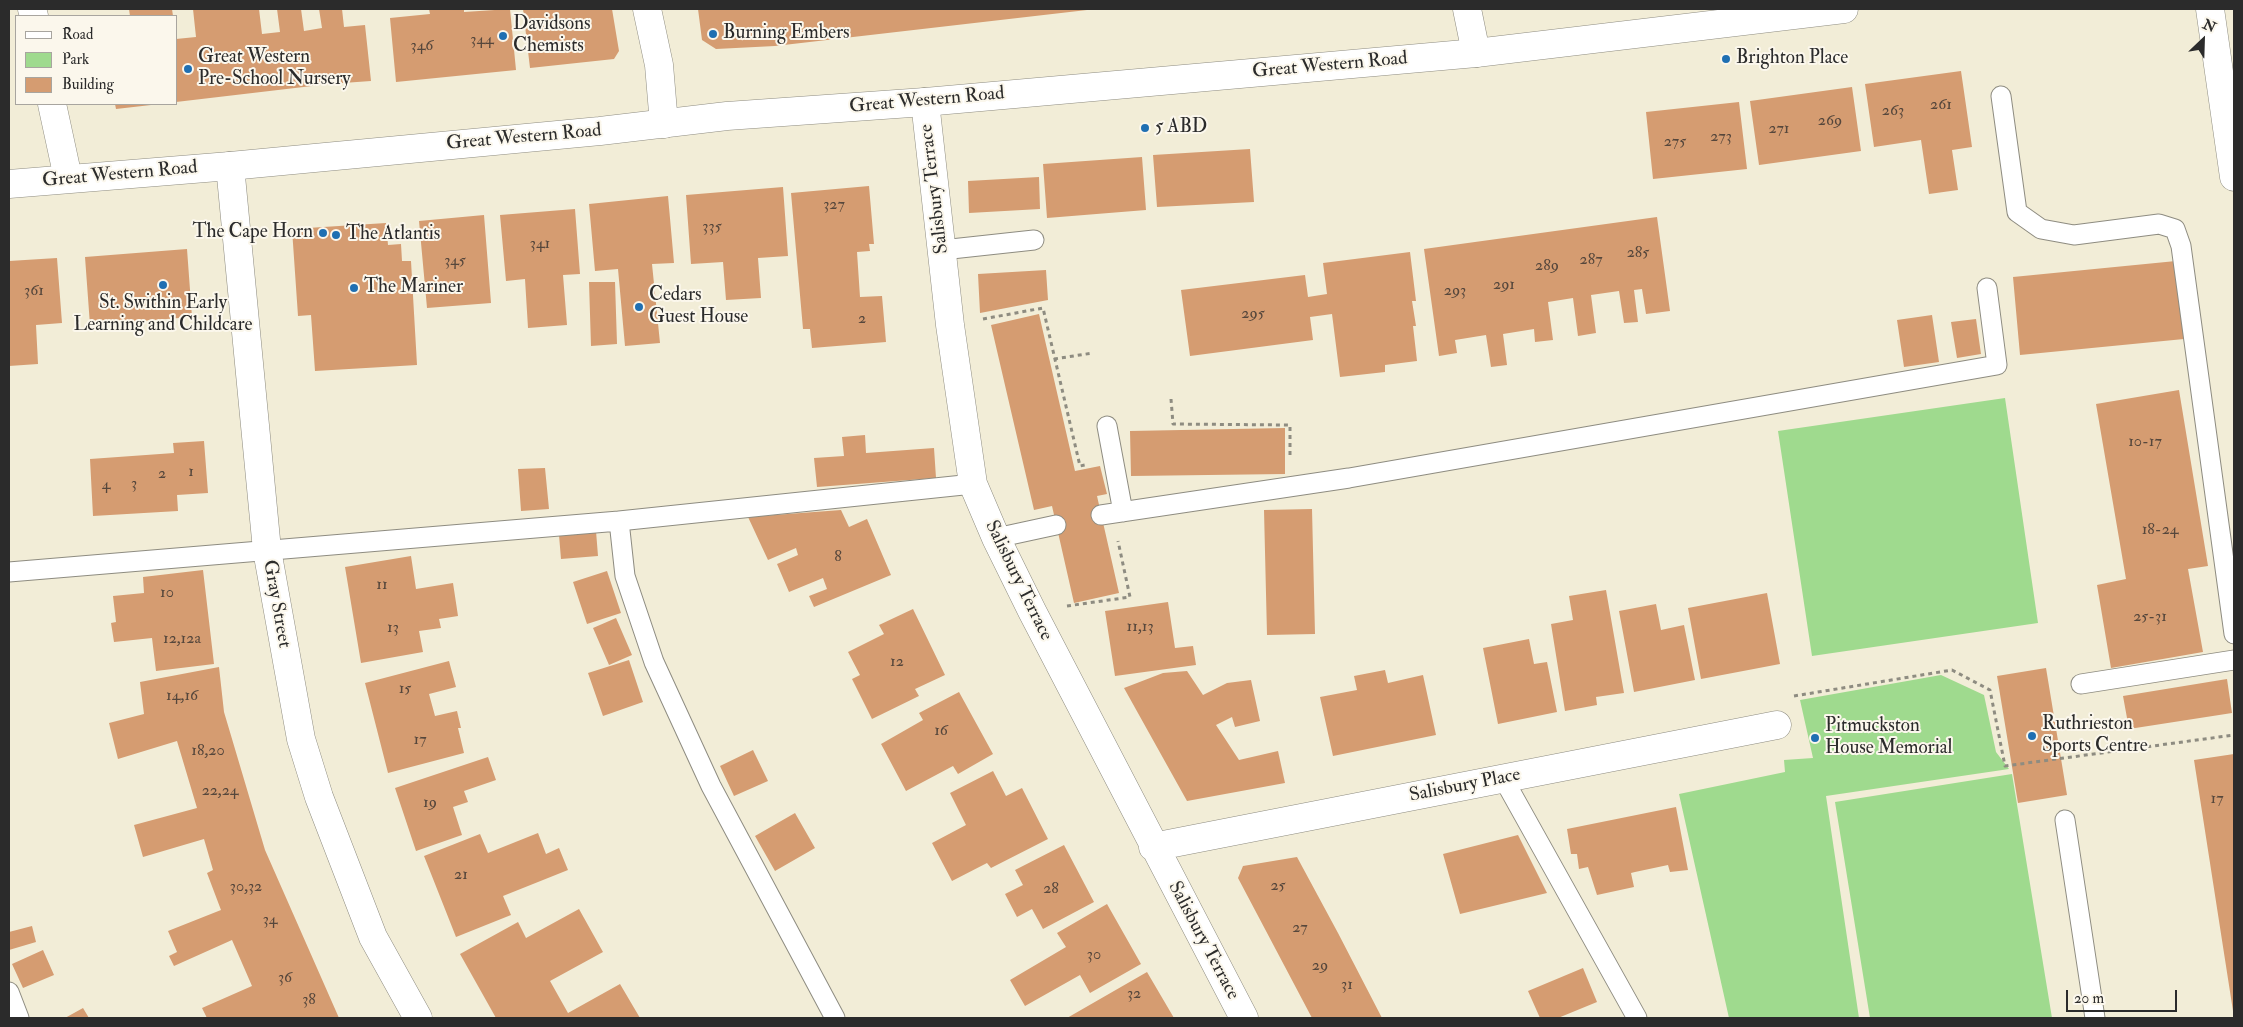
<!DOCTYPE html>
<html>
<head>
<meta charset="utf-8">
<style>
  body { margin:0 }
  #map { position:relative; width:2243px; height:1027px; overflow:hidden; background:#f2edd7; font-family:"IM FELL Double Pica",serif }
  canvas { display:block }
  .frame { position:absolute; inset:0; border:10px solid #2b2b2b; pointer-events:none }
  .legend { position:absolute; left:15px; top:15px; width:162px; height:90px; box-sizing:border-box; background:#fbf7ec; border:1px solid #a8a59f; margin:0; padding:6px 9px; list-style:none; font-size:15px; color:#2b2b2b }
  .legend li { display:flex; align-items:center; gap:10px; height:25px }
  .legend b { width:25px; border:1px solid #a8a59f }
  .north { position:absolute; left:2178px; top:15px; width:50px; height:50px; -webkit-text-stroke:4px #fbf7ec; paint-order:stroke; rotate:24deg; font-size:14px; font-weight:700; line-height:20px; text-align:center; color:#2b2b2b }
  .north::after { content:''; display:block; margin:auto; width:18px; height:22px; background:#2b2b2b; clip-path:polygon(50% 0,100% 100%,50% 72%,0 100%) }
  .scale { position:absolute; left:2066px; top:990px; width:111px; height:22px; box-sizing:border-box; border:2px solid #2b2b2b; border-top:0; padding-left:6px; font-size:15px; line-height:18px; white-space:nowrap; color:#2b2b2b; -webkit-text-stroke:4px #fbf7ec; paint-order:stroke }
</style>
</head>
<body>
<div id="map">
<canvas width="2243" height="1027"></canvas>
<div class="frame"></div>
<ul class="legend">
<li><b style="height:6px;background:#fff"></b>Road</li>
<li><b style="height:14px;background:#9fda8e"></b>Park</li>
<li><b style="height:14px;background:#d59c71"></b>Building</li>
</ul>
<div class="north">N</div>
<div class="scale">20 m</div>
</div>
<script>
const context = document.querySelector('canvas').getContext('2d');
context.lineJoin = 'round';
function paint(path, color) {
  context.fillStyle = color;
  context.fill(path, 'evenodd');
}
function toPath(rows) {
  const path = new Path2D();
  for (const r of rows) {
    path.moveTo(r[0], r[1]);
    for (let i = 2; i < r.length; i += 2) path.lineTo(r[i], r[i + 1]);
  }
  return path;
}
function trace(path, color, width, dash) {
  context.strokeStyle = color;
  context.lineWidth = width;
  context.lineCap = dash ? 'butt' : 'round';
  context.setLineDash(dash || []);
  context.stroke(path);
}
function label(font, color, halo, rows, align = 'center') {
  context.font = font + ' "IM FELL Double Pica",serif';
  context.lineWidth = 4;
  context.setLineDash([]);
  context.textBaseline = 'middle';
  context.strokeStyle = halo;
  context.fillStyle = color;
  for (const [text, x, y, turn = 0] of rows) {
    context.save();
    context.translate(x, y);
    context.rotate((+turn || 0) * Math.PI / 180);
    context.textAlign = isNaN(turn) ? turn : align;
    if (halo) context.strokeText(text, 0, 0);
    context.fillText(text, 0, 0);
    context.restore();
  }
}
paint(toPath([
  [2005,398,2038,623,1812,656,1778,431],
  [1941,675,1984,695,1996,752,2009,769,1826,796,1859,1018,1729,1018,1679,794,1785,772,1784,760,1813,758,1800,700],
  [2012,774,2052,1018,1870,1018,1835,802]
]), '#9fda8e');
paint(toPath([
  [129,9,172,9,173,16,130,16],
  [193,9,259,9,262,34,280,32,277,9,301,9,304,31,322,28,319,9,342,9,344,27,365,25,371,81,329,84,176,102,176,39,196,37],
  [429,9,464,9,464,12,510,9,516,70,396,82,390,18,430,14],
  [523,9,612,9,619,51,614,59,530,68],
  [698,9,1087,9,1087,10,775,46,716,49,702,40],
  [1961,71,1972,147,1952,150,1958,190,1929,194,1921,140,1874,147,1865,84],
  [1852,87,1861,151,1759,165,1750,101],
  [1739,102,1747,169,1653,179,1646,112],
  [115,104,151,104,151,105,116,109],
  [1250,149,1254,202,1157,207,1153,155],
  [1142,157,1146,210,1047,218,1043,164],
  [1039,177,1040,209,969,213,968,181],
  [869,186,874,244,869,244,870,251,857,252,860,297,882,296,886,342,812,348,810,329,803,329,791,193],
  [783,187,788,256,758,258,761,298,726,300,723,262,691,264,686,195],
  [668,196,674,263,652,264,660,343,625,346,618,269,595,271,589,204],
  [575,209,580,274,563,275,567,325,528,328,525,279,506,281,500,215],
  [484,215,491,303,427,308,419,221],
  [1657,217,1670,311,1646,314,1642,289,1634,290,1638,322,1624,323,1619,291,1591,295,1596,333,1578,336,1573,298,1548,302,1553,340,1535,342,1534,329,1503,334,1507,365,1491,367,1486,335,1455,340,1457,353,1439,356,1424,249],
  [386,223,388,245,401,244,402,261,411,261,417,365,315,371,311,315,298,316,292,229],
  [187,249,192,317,90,325,85,257],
  [1410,252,1416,301,1412,301,1416,326,1413,326,1417,361,1385,365,1385,372,1340,377,1332,314,1310,317,1313,340,1190,356,1181,290,1305,275,1308,297,1327,294,1323,263],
  [57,258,62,323,36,325,38,364,9,366,9,261],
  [2176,261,2184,339,2020,355,2013,277],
  [1046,270,1048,300,980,313,978,274],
  [589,282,615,282,617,344,591,346],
  [1039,314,1075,471,1100,466,1107,494,1097,496,1119,593,1074,603,1052,506,1034,510,991,325],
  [1932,315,1939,362,1904,367,1897,320],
  [1976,319,1981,354,1957,358,1951,322],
  [2179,390,2208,566,2188,569,2203,652,2111,668,2097,585,2126,579,2096,404],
  [1285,428,1285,474,1131,476,1130,431],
  [865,435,866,453,934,448,936,478,817,487,814,458,844,456,842,437],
  [204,441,208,493,177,495,178,511,93,516,90,459,174,453,173,443],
  [545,468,549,509,521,511,518,469],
  [1312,509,1315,634,1267,635,1264,510],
  [841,510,849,527,867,519,891,575,814,607,809,596,827,589,823,578,789,592,777,564,798,555,796,548,768,560,748,517],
  [596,531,598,556,561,559,559,535],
  [411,556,416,589,453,583,458,616,439,619,441,628,419,631,423,652,361,663,345,567],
  [203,570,214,664,156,671,152,638,114,642,111,623,116,622,113,596,144,593,143,577],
  [607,571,621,613,587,624,573,582],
  [1606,590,1624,693,1596,697,1597,705,1565,711,1551,624,1573,620,1569,596],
  [1767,593,1780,664,1701,679,1688,608],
  [1168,602,1175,648,1193,646,1196,665,1115,676,1105,611],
  [1656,604,1661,630,1684,625,1695,680,1634,692,1619,611],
  [913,609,945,675,915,689,919,696,872,719,852,679,860,675,848,652,884,634,879,625],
  [616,618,632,655,609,665,593,628],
  [1529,639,1534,664,1547,662,1557,712,1498,724,1483,648],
  [629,660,643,702,603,716,588,673],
  [449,661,456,687,429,694,435,716,457,711,461,728,458,728,464,753,388,773,365,683],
  [219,667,224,712,265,850,339,1018,207,1018,202,1008,252,986,232,940,174,966,169,956,177,952,168,931,221,910,207,873,213,870,204,839,143,857,134,825,197,808,177,741,118,759,109,723,144,714,140,682],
  [2046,668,2067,795,2018,803,1997,676],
  [1385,670,1388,683,1423,675,1436,735,1333,756,1320,697,1357,690,1354,676],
  [1187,671,1203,695,1227,683,1251,680,1260,721,1235,727,1232,717,1216,725,1239,760,1278,751,1285,783,1187,801,1124,688,1163,673],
  [2227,679,2232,713,2129,729,2123,696],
  [959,692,993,754,958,774,953,766,906,791,881,744,923,720,919,713],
  [753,750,768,781,734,796,720,766],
  [2234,754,2234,1011,2233,1011,2194,760],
  [488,757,496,780,464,791,468,802,453,807,462,835,416,851,395,788],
  [993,771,1006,796,1022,788,1048,839,991,868,987,863,952,881,932,843,966,825,950,793],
  [1676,807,1688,870,1670,872,1668,865,1635,872,1631,873,1634,887,1597,895,1588,867,1579,869,1577,854,1571,854,1567,829],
  [795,813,815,848,775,871,755,836],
  [538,833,546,854,559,848,568,870,503,896,511,915,456,937,424,856,480,834,488,853],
  [1518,835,1547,893,1460,914,1443,854],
  [1064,845,1094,902,1043,929,1032,909,1017,917,1005,894,1023,885,1015,870],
  [1297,857,1338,933,1382,1018,1312,1018,1238,878,1243,866],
  [1107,904,1141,964,1090,993,1080,975,1025,1006,1010,980,1066,947,1057,933],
  [579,909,603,952,550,981,568,1013,620,984,640,1018,496,1018,460,954,518,922,526,938],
  [32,926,36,942,9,950,9,932],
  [43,950,54,975,23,988,12,964],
  [1583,968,1597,1002,1558,1018,1540,1018,1528,991],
  [1147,972,1174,1018,1067,1018],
  [83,1008,89,1018,65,1018]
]), '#d59c71');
const lane = toPath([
  [2001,96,2017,212,2041,229,2074,235,2159,224,2175,229,2181,246,2234,634],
  [942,250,1034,240],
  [1107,426,1123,512],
  [1101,515,1349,478,1997,365,1987,288],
  [619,521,625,576,654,662,711,786,835,1018],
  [996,538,1056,525],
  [9,572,619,521,973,484],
  [2081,684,2234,660],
  [1503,778,1637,1018],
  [2065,820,2095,1018],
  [9,992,19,1018]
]);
const street = toPath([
  [32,9,34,16],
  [1467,9,1476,53],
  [2210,9,2234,177],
  [925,102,950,325,973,484,996,538,1032,611,1244,1018],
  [52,104,68,178],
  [230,166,267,550,301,739,319,797,373,937,418,1018],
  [1153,847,1777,725]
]);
const secondary = toPath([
  [647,9,659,65,664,124]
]);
const primary = toPath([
  [9,184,230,166,600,131,727,116,925,102,1476,53,1844,9]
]);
trace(lane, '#8e8c81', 21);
trace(street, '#8e8c81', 29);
trace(secondary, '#8e8c81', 29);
trace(primary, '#8e8c81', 29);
trace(toPath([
  [983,319,1043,308,1080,466,1085,465],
  [1054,359,1093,353],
  [1171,399,1173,424,1290,425,1290,457],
  [1067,606,1130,597,1118,541],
  [1794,696,1952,670,1990,690,2005,766,2234,735]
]), '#8e8c81', 3, [4, 4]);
trace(lane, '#fff', 19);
trace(street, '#fff', 28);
trace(secondary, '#fff', 28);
trace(primary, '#fff', 28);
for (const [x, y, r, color] of [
  [713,34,5,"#1f6fb2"],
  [503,36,5,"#1f6fb2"],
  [1726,59,5,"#1f6fb2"],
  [188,69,5,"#1f6fb2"],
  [1145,128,5,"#1f6fb2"],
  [323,233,5,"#1f6fb2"],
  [336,235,5,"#1f6fb2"],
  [163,285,5,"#1f6fb2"],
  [354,288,5,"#1f6fb2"],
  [639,307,5,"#1f6fb2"],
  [2032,736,5,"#1f6fb2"],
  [1815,738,5,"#1f6fb2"]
]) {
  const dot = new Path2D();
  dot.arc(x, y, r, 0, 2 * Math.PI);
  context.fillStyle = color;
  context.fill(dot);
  trace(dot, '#fbf7ec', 2);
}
label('16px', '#56473c', null, [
  ["344",482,41],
  ["346",422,47],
  ["261",1941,106],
  ["263",1893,112],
  ["269",1830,122],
  ["271",1779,130],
  ["273",1721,138],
  ["275",1675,143],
  ["327",834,206],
  ["335",712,228],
  ["341",540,245],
  ["285",1638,254],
  ["287",1591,261],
  ["345",455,262],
  ["289",1547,267],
  ["291",1504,286],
  ["361",34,292],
  ["293",1455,292],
  ["295",1253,315],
  ["2",862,320],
  ["10-17",2145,443],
  ["1",191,473],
  ["2",162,475],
  ["3",134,485],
  ["4",106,486],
  ["18-24",2160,531],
  ["8",838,558],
  ["11",382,586],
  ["10",167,594],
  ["25-31",2150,618],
  ["11,13",1140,628],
  ["13",393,629],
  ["12,12a",182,640],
  ["12",897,663],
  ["15",405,690],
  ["14,16",182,697],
  ["16",941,732],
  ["17",420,741],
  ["18,20",208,752],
  ["22,24",220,792],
  ["17",2217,800],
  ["19",430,804],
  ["21",461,876],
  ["25",1278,887],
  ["30,32",246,888],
  ["28",1051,890],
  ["34",270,921],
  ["27",1300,929],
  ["30",1094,956],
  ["29",1320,967],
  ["36",285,979],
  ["31",1347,986],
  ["32",1134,995],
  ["38",309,1001]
]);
label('19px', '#2b2b2b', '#fbf7ec', [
  ["Davidsons",513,25],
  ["Chemists",513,47],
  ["Burning Embers",723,34],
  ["Great Western",198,58],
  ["Pre-School Nursery",198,80],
  ["Brighton Place",1736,59],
  ["5 ABD",1155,128],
  ["The Cape Horn",313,233,"right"],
  ["The Atlantis",346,235],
  ["The Mariner",364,288],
  ["Cedars",649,296],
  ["Guest House",649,318],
  ["St. Swithin Early",163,304,"center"],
  ["Learning and Childcare",163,326,"center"],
  ["Ruthrieston",2042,725],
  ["Sports Centre",2042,747],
  ["Pitmuckston",1825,727],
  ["House Memorial",1825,749]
], 'left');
label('19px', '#2b2b2b', '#fbf7ec', [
  ["Great Western Road",1330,66,-5],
  ["Great Western Road",927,101,-5],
  ["Great Western Road",524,138,-5],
  ["Great Western Road",120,175,-5],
  ["Salisbury Terrace",935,189,-97],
  ["Salisbury Terrace",1018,581,64],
  ["Gray Street",276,604,80],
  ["Salisbury Place",1465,786,-11],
  ["Salisbury Terrace",1203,941,62]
]);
</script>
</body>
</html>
